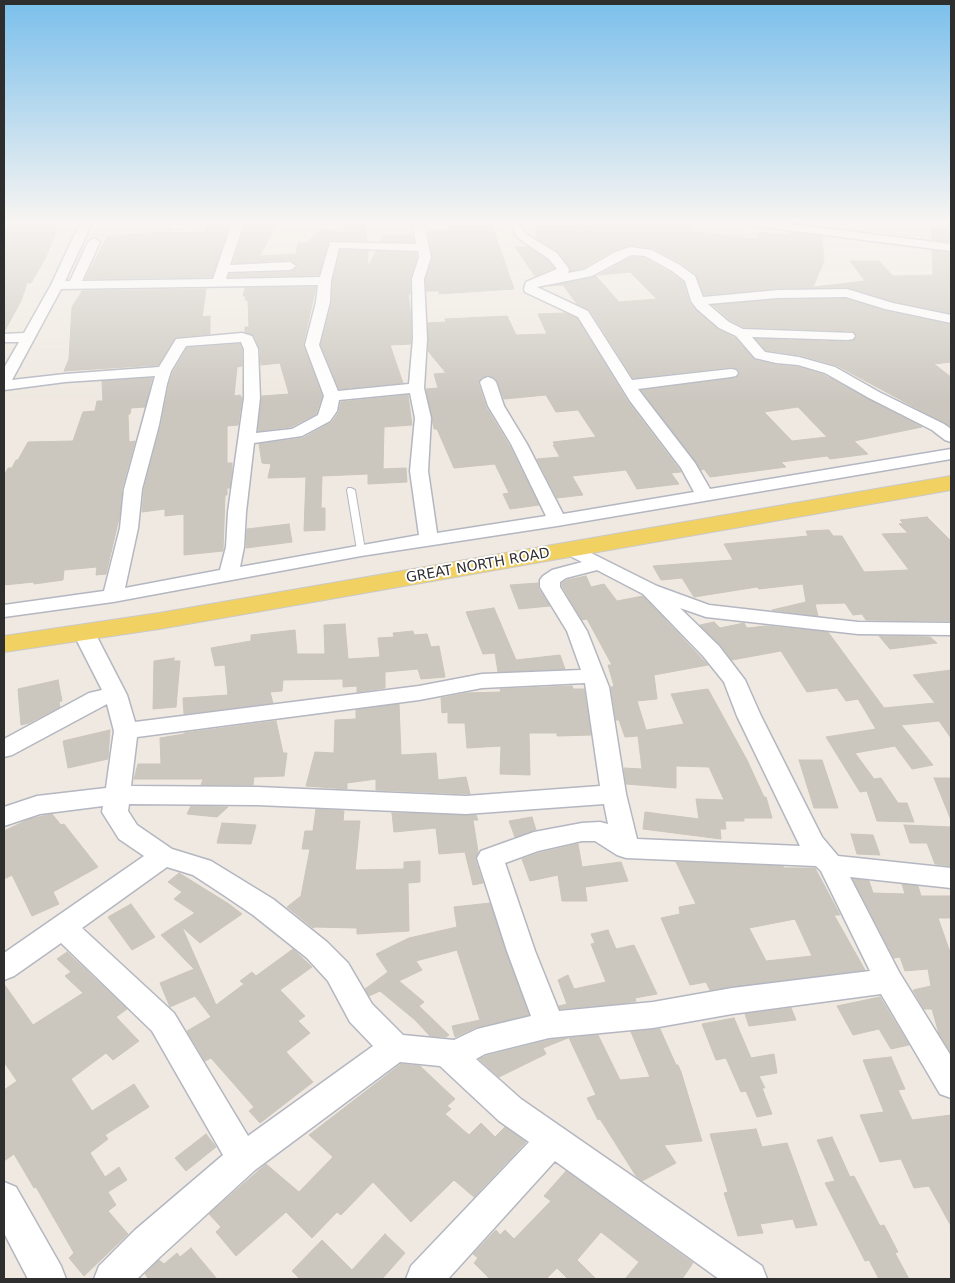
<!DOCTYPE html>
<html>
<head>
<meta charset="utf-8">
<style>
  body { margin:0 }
  #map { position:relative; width:955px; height:1283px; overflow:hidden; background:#efe9e1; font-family:"DejaVu Sans",sans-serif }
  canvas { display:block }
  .frame { position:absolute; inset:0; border:5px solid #2e2e2e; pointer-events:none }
</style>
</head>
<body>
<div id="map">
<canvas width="955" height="1283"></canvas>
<div class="frame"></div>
</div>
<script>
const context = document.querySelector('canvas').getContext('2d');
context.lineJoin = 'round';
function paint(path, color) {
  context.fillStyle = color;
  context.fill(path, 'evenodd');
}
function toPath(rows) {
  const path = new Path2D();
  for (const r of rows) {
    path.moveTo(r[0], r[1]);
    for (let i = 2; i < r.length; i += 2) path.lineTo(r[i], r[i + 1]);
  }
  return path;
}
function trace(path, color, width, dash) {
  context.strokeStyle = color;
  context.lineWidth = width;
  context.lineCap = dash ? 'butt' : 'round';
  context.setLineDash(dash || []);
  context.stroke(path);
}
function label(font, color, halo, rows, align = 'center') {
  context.font = font + ' "DejaVu Sans",sans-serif';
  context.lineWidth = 4;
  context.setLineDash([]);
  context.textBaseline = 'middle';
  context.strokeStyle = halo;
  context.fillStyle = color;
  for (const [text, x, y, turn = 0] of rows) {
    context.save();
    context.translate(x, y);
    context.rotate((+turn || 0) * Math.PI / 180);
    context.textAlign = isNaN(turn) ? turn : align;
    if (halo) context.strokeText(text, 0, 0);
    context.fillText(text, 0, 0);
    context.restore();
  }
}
const building = toPath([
  [4,223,56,223,53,229,57,229,46,257,31,283,27,283,21,301,4,332,4,223],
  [209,223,230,223,212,277,85,279,107,237,157,232,205,232,209,223],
  [246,223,277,223,260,256,296,254,298,243,308,242,320,230,344,232,344,225,348,225,348,223,365,223,367,241,329,240,319,275,228,277,229,274,290,272,298,267,290,260,233,263,246,223],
  [599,223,692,223,691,231,756,239,759,232,788,235,790,232,822,236,824,261,813,287,865,281,850,261,879,261,893,276,933,275,932,250,951,253,951,313,893,301,847,287,778,288,704,295,696,274,681,263,653,248,629,245,614,250,583,268,571,271,558,252,536,238,536,226,599,225,599,223],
  [492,225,514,289,439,294,439,291,426,291,426,279,433,257,428,231,445,231,449,230,449,226,492,225],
  [951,226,951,242,932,240,931,227,951,226],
  [384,235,412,235,414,242,381,241,384,235],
  [515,247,528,247,548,260,554,268,535,276,515,247],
  [340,250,368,251,368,267,376,251,416,253,417,257,410,279,410,294,408,294,411,316,411,344,390,345,403,383,339,389,321,345,332,302,333,281,340,250],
  [631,257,644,258,671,273,683,282,689,302,696,310,718,329,735,338,755,360,776,365,798,367,824,375,922,427,854,441,868,454,830,459,827,456,781,462,786,467,710,477,704,469,701,470,641,390,736,378,740,374,738,369,731,367,633,378,590,310,577,304,563,285,550,286,596,276,619,302,657,299,630,272,599,275,631,257],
  [798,407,827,437,792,441,764,412,798,407],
  [316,287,303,345,322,396,316,414,291,427,258,431,262,396,289,394,280,363,261,365,260,349,254,335,245,332,245,327,249,327,248,300,245,300,246,296,243,296,245,288,316,287],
  [206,289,202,317,210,316,210,334,176,337,158,365,64,371,69,359,72,307,82,291,206,289],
  [846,299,885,311,951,325,951,362,934,364,951,377,951,427,836,365,800,355,766,350,756,339,848,342,853,341,857,337,853,331,743,327,730,320,713,305,778,300,846,299],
  [565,313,577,318,628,402,679,469,681,472,671,473,679,484,637,489,626,470,572,476,583,495,557,498,537,459,560,457,553,445,555,445,553,442,596,437,578,410,556,412,546,395,504,399,497,381,489,375,482,378,478,383,486,407,509,445,539,505,510,509,503,494,509,493,495,464,454,468,437,429,434,429,426,389,438,388,434,374,446,373,428,351,428,323,446,322,445,319,507,316,516,335,547,334,538,314,565,313],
  [240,344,242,349,242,366,237,367,234,396,240,395,242,398,238,425,227,426,227,463,232,463,232,468,230,488,227,488,227,495,225,495,223,551,184,555,184,514,165,516,165,509,142,512,144,489,161,425,169,384,173,372,187,348,240,344],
  [152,378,145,407,131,408,130,414,128,414,129,442,135,441,122,488,120,514,106,574,96,575,97,567,64,570,63,580,34,584,34,582,4,585,4,476,8,468,12,468,16,460,18,460,28,442,73,441,83,412,95,411,97,401,103,401,102,381,152,378],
  [408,395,412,425,384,427,383,469,406,468,407,482,368,484,368,474,322,476,321,508,325,508,325,530,304,531,306,477,268,478,271,464,262,463,259,444,303,438,332,422,339,412,341,402,408,395],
  [927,517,951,541,951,621,866,620,862,614,853,615,845,603,815,604,818,616,772,610,806,602,803,584,759,589,757,587,694,597,682,578,661,580,653,566,733,560,724,544,808,536,806,531,829,530,833,536,842,536,864,572,909,570,882,534,908,533,899,524,903,523,900,520,927,517],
  [289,524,292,542,246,548,247,529,289,524],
  [586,576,591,587,604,584,617,601,643,596,708,665,654,675,657,699,637,701,646,730,684,724,671,694,708,689,747,760,764,797,766,797,772,818,744,818,744,821,725,821,726,829,720,829,721,839,643,829,645,812,699,819,696,799,724,800,709,767,676,766,676,788,626,784,624,768,642,769,638,736,625,737,619,720,616,720,611,687,614,686,608,665,612,665,587,619,582,620,562,586,562,583,567,580,586,576],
  [538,583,538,588,550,606,519,609,510,585,538,583],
  [494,608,516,660,560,655,565,669,498,672,495,653,483,654,466,612,494,608],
  [714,622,720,628,744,623,747,628,766,626,828,632,884,708,935,703,913,675,951,670,951,738,939,721,901,725,933,765,912,769,895,746,855,753,874,779,881,778,898,803,907,803,914,822,877,821,867,791,860,792,826,737,876,729,858,699,846,701,837,688,807,692,781,651,732,660,720,645,700,625,714,622],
  [345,624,348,659,380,657,378,638,394,637,393,633,413,631,414,635,427,634,431,647,439,646,445,677,421,679,418,669,385,672,385,688,357,692,357,686,343,687,343,679,283,680,282,691,270,692,273,703,184,714,183,698,228,695,225,665,215,666,211,648,251,641,251,635,295,630,297,654,325,654,324,625,345,624],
  [879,636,930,637,937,643,890,649,879,636],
  [174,658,174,661,180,661,176,707,153,709,154,661,174,658],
  [58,680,62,701,59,702,60,707,29,723,21,725,18,689,58,680],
  [572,686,573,689,584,689,591,735,557,736,557,733,529,733,530,775,500,774,501,746,467,748,465,723,448,723,448,712,442,713,441,698,467,693,501,692,500,689,572,686],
  [399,704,401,755,436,753,438,780,466,777,470,794,376,790,376,779,347,783,347,789,306,786,315,752,334,753,335,720,356,719,356,710,399,704],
  [276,721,283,753,287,753,284,776,254,777,253,785,201,785,203,779,134,779,138,764,161,764,160,738,184,734,184,733,276,721],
  [110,730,108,759,68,768,63,741,110,730],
  [799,760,822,760,838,808,814,808,799,760],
  [934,778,951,778,951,820,934,778],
  [191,806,228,807,217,817,187,814,191,806],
  [316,809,344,811,343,821,360,821,355,870,404,869,404,862,420,861,420,882,408,883,409,931,357,934,357,928,315,927,313,928,287,907,301,896,310,849,302,849,305,831,313,831,316,809],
  [392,813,476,815,478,820,473,820,478,852,475,859,483,883,473,885,465,852,439,854,436,828,394,832,392,813],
  [52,814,61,825,64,824,98,867,53,892,59,904,32,916,12,875,4,879,4,831,29,819,52,814],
  [532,817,536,830,515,837,509,821,532,817],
  [222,823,256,825,251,844,217,843,222,823],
  [904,825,951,827,951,866,935,864,927,843,910,843,904,825],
  [851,834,873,835,880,855,857,854,851,834],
  [578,844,582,867,621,862,628,881,585,887,587,901,562,901,558,875,530,881,522,859,539,853,578,844],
  [676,862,783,866,784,868,815,868,840,915,834,915,865,970,710,990,706,982,690,985,661,918,680,914,679,907,696,904,676,862],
  [795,919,812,956,766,961,749,928,795,919],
  [179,873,229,904,242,914,200,943,182,927,216,1005,244,984,240,981,252,972,256,976,293,949,312,967,280,990,305,1016,298,1021,310,1033,286,1052,313,1082,260,1123,249,1111,254,1107,211,1058,205,1061,187,1031,211,1017,195,996,170,1007,160,983,194,969,161,935,195,913,174,899,182,892,168,882,179,873],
  [853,879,869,881,873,893,905,894,902,884,918,886,921,896,951,896,951,918,938,918,951,955,951,1053,939,1034,932,1009,924,1009,913,990,931,986,928,969,905,971,900,957,894,958,853,879],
  [490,903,529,1015,477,1027,455,1037,452,1026,480,1020,457,950,416,961,422,970,399,981,424,1002,419,1006,449,1035,446,1037,430,1036,415,1020,380,991,369,996,365,989,388,972,376,954,409,938,457,927,454,907,490,903],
  [131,904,155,937,132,950,108,917,131,904],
  [608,930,616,949,634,945,657,994,635,998,636,1001,626,1003,560,1009,559,1006,567,1004,558,980,568,975,574,989,606,982,591,944,595,943,591,934,608,930],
  [67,952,127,1009,116,1017,139,1041,113,1060,106,1053,71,1079,92,1111,134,1084,149,1107,105,1135,108,1139,90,1153,105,1177,119,1167,127,1180,108,1192,116,1205,108,1211,128,1234,84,1276,69,1258,74,1253,36,1187,34,1188,14,1154,4,1161,4,1090,17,1081,4,1062,4,984,33,1025,83,993,65,976,71,972,57,959,67,952],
  [880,997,909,1045,891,1049,879,1029,853,1035,837,1006,880,997],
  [791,1008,796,1020,749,1026,745,1014,791,1008],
  [734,1018,751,1058,774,1054,777,1073,759,1076,765,1088,762,1088,772,1114,757,1117,746,1091,741,1092,726,1058,716,1060,702,1024,734,1018],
  [660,1029,676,1065,678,1065,681,1072,702,1141,664,1145,676,1163,642,1181,636,1176,600,1119,598,1120,587,1098,596,1095,569,1038,598,1035,620,1080,650,1077,631,1032,660,1029],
  [568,1038,543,1048,546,1054,499,1077,479,1059,486,1056,549,1040,568,1038],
  [891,1057,905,1089,898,1090,912,1120,951,1115,951,1226,929,1186,914,1188,901,1159,880,1162,860,1115,884,1112,863,1060,891,1057],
  [401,1064,420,1066,455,1099,447,1106,451,1109,445,1114,469,1135,481,1123,495,1137,505,1127,526,1142,474,1197,454,1180,411,1222,373,1182,341,1215,337,1212,312,1238,286,1212,236,1256,216,1232,221,1227,209,1214,266,1164,299,1192,333,1157,309,1135,401,1064],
  [756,1129,762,1147,787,1143,817,1225,796,1228,793,1219,760,1224,763,1233,738,1236,724,1193,728,1192,710,1134,756,1129],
  [206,1134,216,1147,186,1171,175,1158,206,1134],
  [832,1137,850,1177,854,1176,880,1226,884,1225,898,1252,895,1253,909,1279,879,1279,869,1260,865,1261,825,1183,835,1181,817,1140,832,1137],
  [566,1171,693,1263,682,1279,625,1279,639,1262,601,1232,577,1260,596,1279,568,1279,557,1268,546,1279,490,1279,474,1263,478,1258,473,1254,496,1230,500,1235,505,1230,514,1239,551,1201,544,1196,566,1171],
  [385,1234,405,1253,382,1279,300,1279,292,1271,322,1240,352,1270,385,1234],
  [191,1248,217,1279,146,1279,148,1278,145,1274,159,1260,164,1264,177,1253,180,1257,191,1248]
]);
paint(building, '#cbc7bf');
trace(building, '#cbc5ba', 1);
const service = toPath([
  [348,488,351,488,355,490,365,550,361,553,357,550,347,490,348,488]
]);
const minor = toPath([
  [80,223,92,223,65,281,70,281,88,242,94,238,100,242,82,281,213,279,232,223,244,223,230,265,290,262,296,266,290,270,228,272,226,279,320,277,330,242,416,244,412,223,424,223,431,257,424,279,427,339,424,388,431,418,428,471,437,533,546,516,511,444,488,406,480,382,483,379,488,377,493,379,496,382,504,406,527,444,563,514,694,492,681,468,630,401,578,317,525,292,524,289,526,282,557,269,549,259,518,238,508,223,519,223,526,234,557,253,569,269,568,273,584,270,615,252,630,247,652,250,680,265,695,276,703,297,778,290,847,289,893,303,951,315,951,323,885,309,846,297,778,298,708,304,729,322,743,329,853,333,855,336,853,339,848,340,752,337,765,352,799,357,835,367,879,392,944,424,951,429,951,442,945,440,932,430,869,398,825,373,798,365,776,363,755,358,736,336,719,328,697,309,691,301,685,281,672,271,645,256,631,255,592,276,537,287,588,311,632,380,731,369,736,370,738,373,736,376,731,377,638,389,695,463,710,489,951,449,951,459,557,526,361,556,113,602,4,617,4,605,104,591,120,528,124,489,155,376,65,382,4,390,4,368,19,342,4,342,4,334,24,333,51,285,80,223],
  [339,248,418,251,419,257,412,279,413,339,409,384,338,391,319,345,330,302,331,281,339,248],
  [318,285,316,302,305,345,324,396,318,415,292,429,256,433,260,398,258,349,252,336,242,333,176,339,159,367,65,374,12,380,61,289,318,285],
  [241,342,244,349,244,398,228,512,226,547,220,570,125,588,138,528,142,489,159,425,167,384,171,371,186,346,241,342],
  [410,393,415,418,410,471,419,535,240,567,244,547,246,512,254,443,302,436,330,421,337,411,339,400,410,393],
  [176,223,195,223,179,229,171,229,169,227,171,225,176,223],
  [749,223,783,223,951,244,951,251,754,226,749,223],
  [573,544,657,586,709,605,858,622,951,623,951,635,858,634,706,617,680,608,719,646,745,680,761,716,822,837,838,856,951,868,951,888,850,877,899,972,951,1056,951,1098,940,1094,881,994,732,1014,653,1028,549,1038,485,1054,476,1059,521,1099,762,1266,767,1279,719,1279,555,1161,448,1279,406,1279,411,1266,529,1142,499,1121,440,1066,400,1062,255,1170,161,1256,137,1279,94,1279,99,1266,135,1230,223,1155,152,1031,61,943,14,976,4,980,4,953,144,856,119,839,102,812,103,806,40,814,4,826,4,807,37,796,106,788,114,731,107,704,12,755,4,757,4,739,89,693,102,690,73,633,77,629,84,627,91,629,95,633,127,695,135,722,419,686,482,674,581,670,567,631,540,587,540,580,543,576,552,570,582,562,566,554,563,550,566,546,573,544],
  [597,570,643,594,703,656,724,682,737,716,800,846,637,839,626,794,609,687,587,631,560,587,560,582,566,578,597,570],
  [585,683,600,786,466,796,257,787,131,786,137,737,419,700,482,688,585,683],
  [129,804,257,805,466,814,604,804,608,824,600,822,582,823,534,832,481,851,477,858,507,951,531,1016,477,1029,454,1040,403,1035,372,1004,348,963,327,942,273,899,211,861,172,849,137,825,128,811,129,804],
  [582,841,595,841,617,855,626,858,816,866,821,871,870,971,732,988,653,1002,559,1011,535,951,505,863,538,851,582,841],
  [167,867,193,875,222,894,253,915,307,958,328,981,350,1022,373,1046,248,1136,174,1013,82,928,167,867],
  [4,1182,16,1187,61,1266,66,1279,28,1279,4,1233,4,1182]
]);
const primary = toPath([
  [951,476,951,490,159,629,4,652,4,636,159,613,951,476]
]);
trace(service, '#b4b7c1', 2);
trace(minor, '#b4b7c1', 3);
trace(primary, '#c9c9c9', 2);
paint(service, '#fff');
paint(minor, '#fff');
paint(primary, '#f2d163');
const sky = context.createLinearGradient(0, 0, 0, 403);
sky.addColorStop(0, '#7abfeb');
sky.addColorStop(0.55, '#f8f5f2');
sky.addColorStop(1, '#f8f5f200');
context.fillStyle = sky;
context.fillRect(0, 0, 955, 403);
label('14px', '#2e2e2e', '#fff', [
  ["GREAT NORTH ROAD",478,566,-10]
]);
</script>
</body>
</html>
